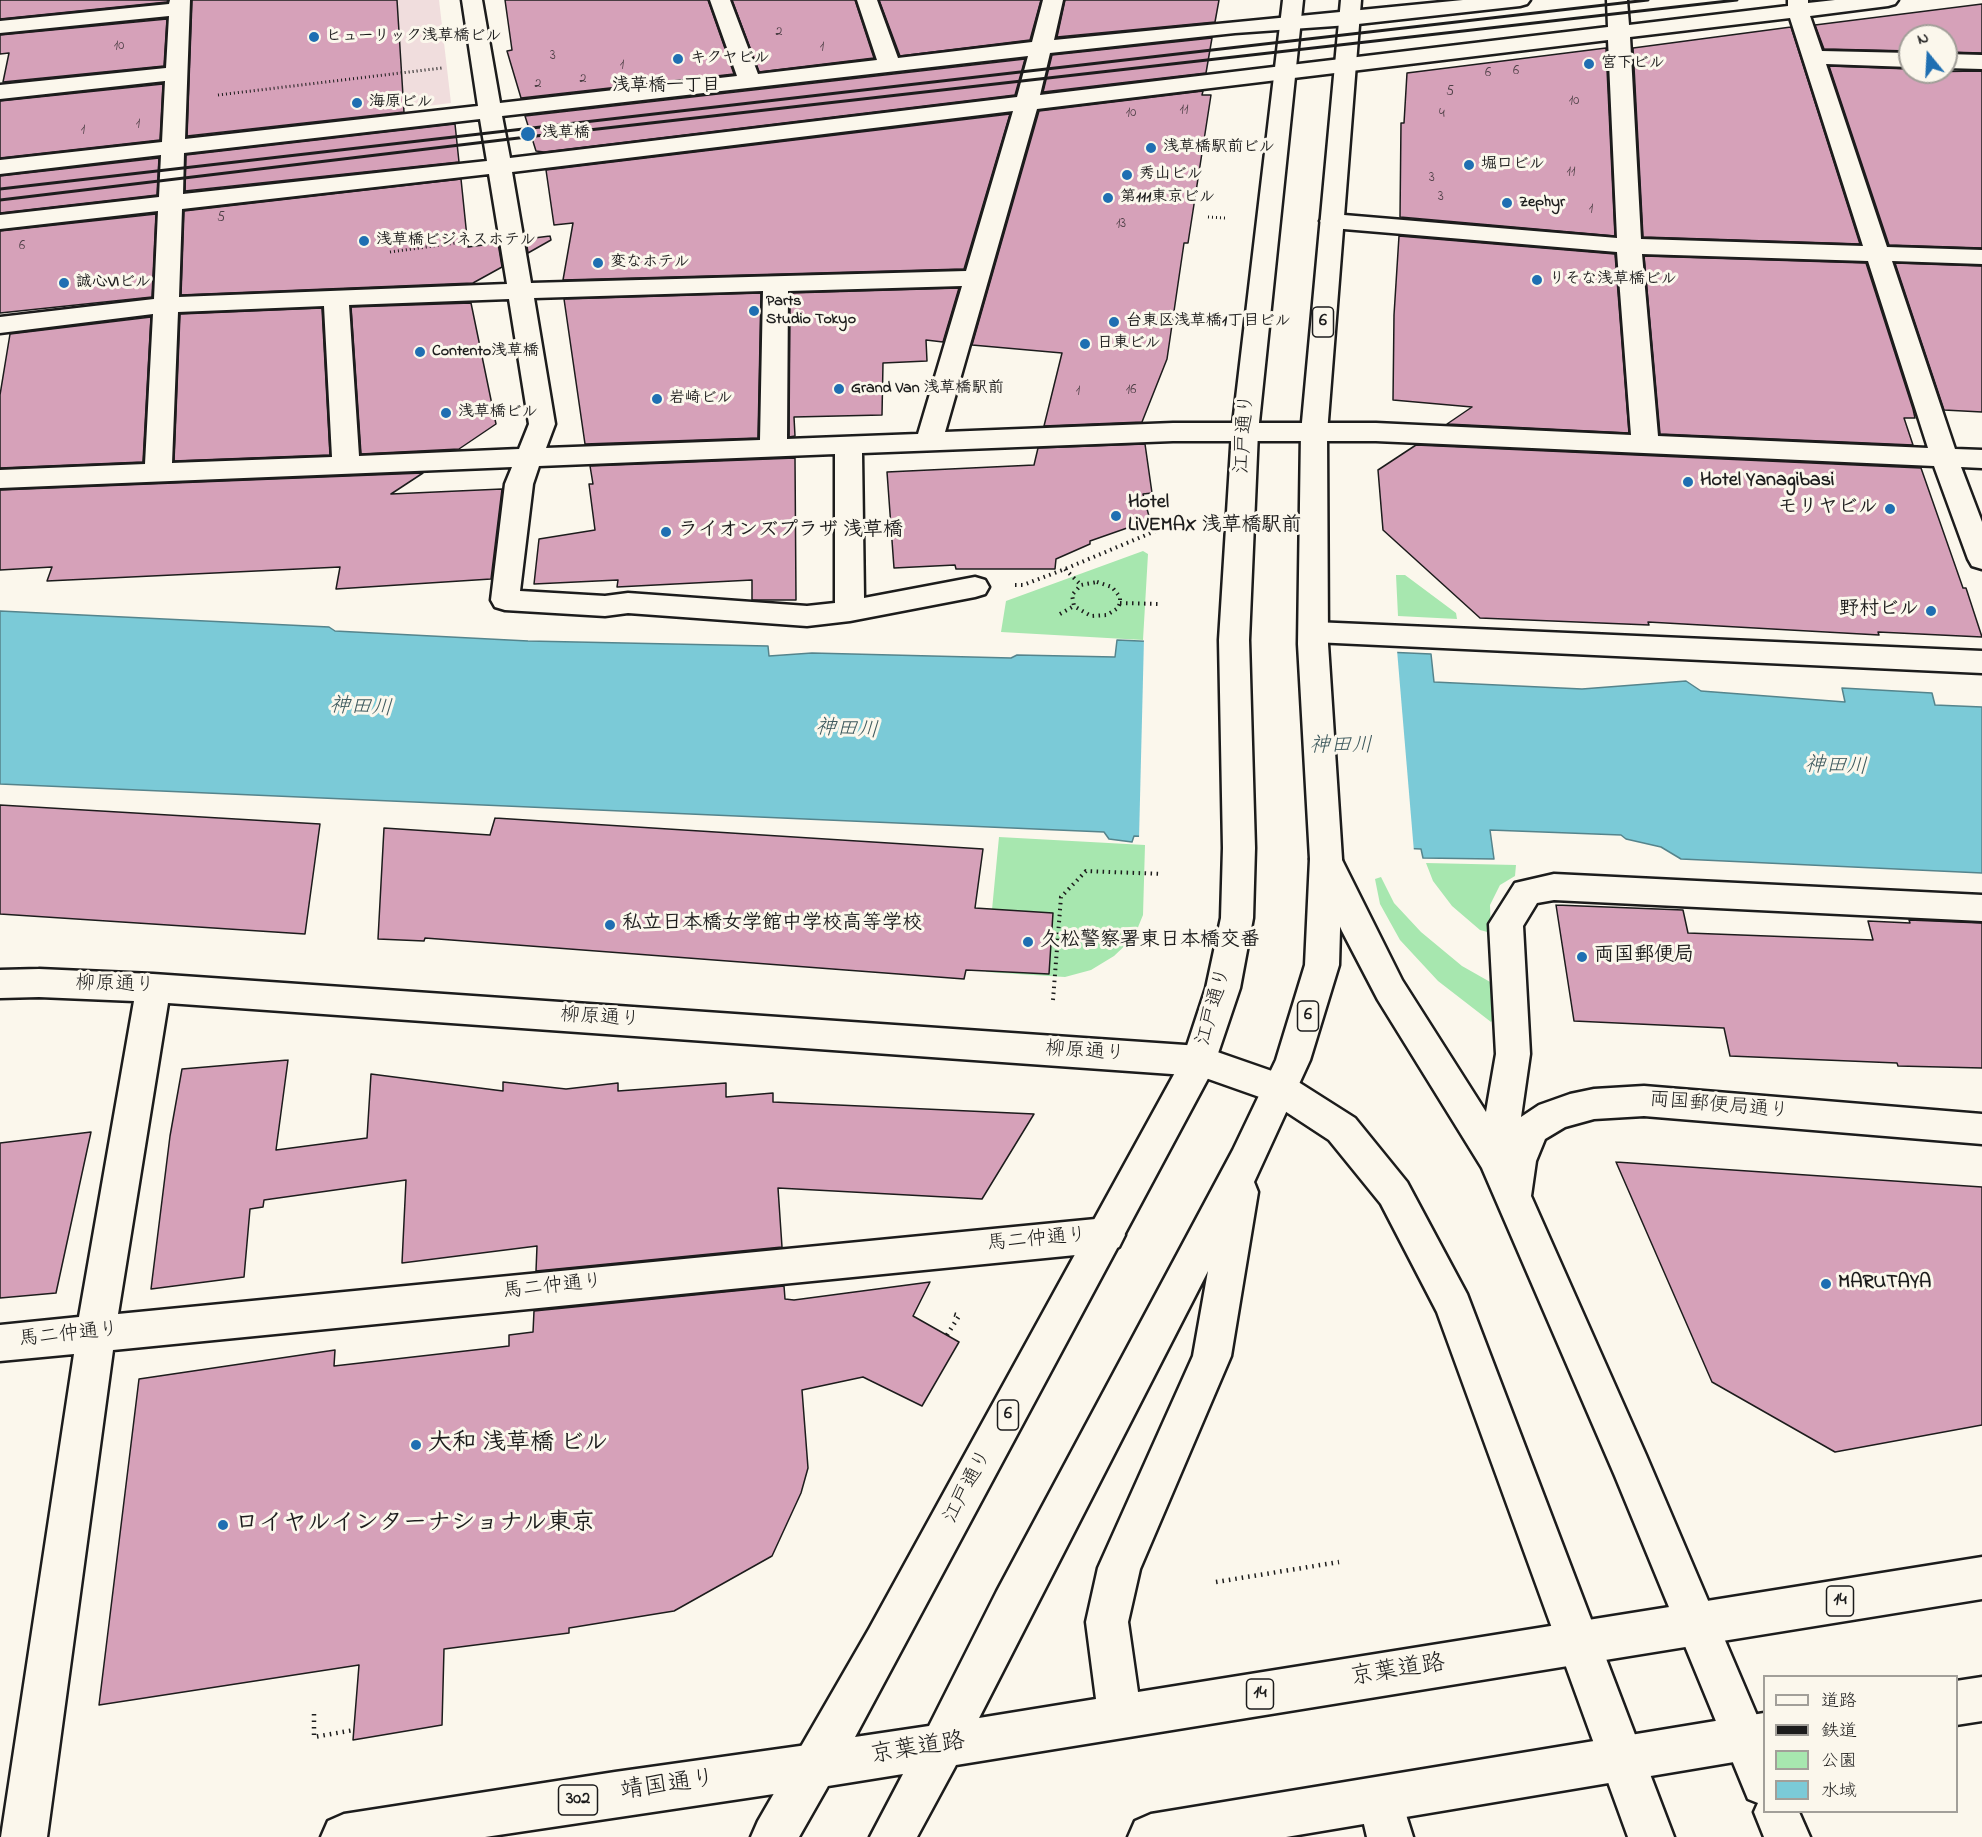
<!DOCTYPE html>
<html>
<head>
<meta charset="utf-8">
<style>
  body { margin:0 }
  #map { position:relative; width:1982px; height:1837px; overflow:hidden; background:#fbf7ec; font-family:"Indie Flower","Klee One",sans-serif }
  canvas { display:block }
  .legend { position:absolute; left:1763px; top:1675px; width:195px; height:138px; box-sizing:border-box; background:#fbf7ec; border:2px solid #a29f99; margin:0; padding:8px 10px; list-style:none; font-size:18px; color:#1c1c1c }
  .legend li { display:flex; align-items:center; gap:12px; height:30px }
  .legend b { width:30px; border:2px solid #a29f99 }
  .north { position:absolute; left:1898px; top:24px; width:60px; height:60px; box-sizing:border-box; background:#fbf7ec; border:2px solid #a29f99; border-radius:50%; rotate:342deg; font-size:16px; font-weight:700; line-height:24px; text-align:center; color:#1c1c1c }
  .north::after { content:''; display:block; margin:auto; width:21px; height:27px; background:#1f6fb2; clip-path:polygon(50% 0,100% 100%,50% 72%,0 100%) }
</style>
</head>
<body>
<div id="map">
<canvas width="1982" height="1837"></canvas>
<ul class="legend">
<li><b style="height:8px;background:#fbf7ec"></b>道路</li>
<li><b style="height:8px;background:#1c1c1c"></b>鉄道</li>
<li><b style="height:16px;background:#a7e7af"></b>公園</li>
<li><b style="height:16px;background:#7bcad7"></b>水域</li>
</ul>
<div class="north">N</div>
</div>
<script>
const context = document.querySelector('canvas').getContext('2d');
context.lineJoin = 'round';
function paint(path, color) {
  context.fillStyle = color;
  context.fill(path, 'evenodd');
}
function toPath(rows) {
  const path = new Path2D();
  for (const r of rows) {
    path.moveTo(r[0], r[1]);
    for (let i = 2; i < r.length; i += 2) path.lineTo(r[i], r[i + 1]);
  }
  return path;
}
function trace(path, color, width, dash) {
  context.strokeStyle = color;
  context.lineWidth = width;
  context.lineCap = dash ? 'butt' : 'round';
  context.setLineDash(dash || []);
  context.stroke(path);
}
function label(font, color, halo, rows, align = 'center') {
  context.font = font + ' "Indie Flower","Klee One",sans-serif';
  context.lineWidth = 6;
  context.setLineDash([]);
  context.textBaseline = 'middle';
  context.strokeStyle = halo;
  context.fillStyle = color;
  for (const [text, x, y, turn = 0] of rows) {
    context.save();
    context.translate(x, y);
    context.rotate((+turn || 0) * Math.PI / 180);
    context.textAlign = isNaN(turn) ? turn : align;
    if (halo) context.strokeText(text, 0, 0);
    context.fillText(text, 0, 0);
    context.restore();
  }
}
paint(toPath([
  [194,0,439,0,451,103,395,110]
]), '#f0dddd');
paint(toPath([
  [1143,551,1148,554,1143,640,1001,632,1006,601],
  [1396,575,1405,575,1456,613,1457,619,1398,616],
  [999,837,1145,845,1143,915,1134,937,1114,956,1091,970,1065,977,986,972],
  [1426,863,1516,865,1515,876,1500,885,1490,905,1491,933,1480,930,1452,906,1433,881],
  [1381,877,1394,903,1421,932,1462,966,1499,987,1499,1013,1491,1022,1438,981,1400,940,1380,904,1375,879]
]), '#a7e7af');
const water = toPath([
  [0,611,329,627,335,631,528,641,768,646,769,656,812,653,1011,658,1017,655,1115,657,1117,640,1431,654,1434,682,1582,689,1686,681,1701,691,1845,702,1842,688,1932,693,1935,705,1982,707,1982,873,1681,859,1661,847,1626,839,1621,835,1490,830,1494,859,1423,858,1421,849,1134,836,1132,842,1109,839,1104,832,0,784,0,611]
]);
paint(water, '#7bcad7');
trace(water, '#55848c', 1.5);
paint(toPath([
  [1144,638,1397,650,1414,852,1139,839]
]), '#fbf7ec');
const building = toPath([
  [0,0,168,0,167,2,0,19,0,0],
  [192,0,397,0,404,112,187,136,192,0],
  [505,0,708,0,734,74,521,98,507,51,512,50,505,0],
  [732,0,855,0,874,58,759,72,732,0],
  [879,0,1041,0,1030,40,900,56,879,0],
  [1065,0,1219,0,1215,22,1057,37,1065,0],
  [1982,4,1982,53,1946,52,1946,36,1910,36,1910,51,1824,49,1815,25,1982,4],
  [167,19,164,66,3,82,9,53,0,54,0,35,167,19],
  [1791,27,1860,244,1643,237,1633,48,1791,27],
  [1212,38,1206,73,1043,92,1052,55,1212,38],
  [1606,48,1615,236,1400,217,1401,123,1404,123,1407,73,1606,48],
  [1025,59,1015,95,544,152,536,151,525,116,1025,59],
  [1829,66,1910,69,1910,72,1982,71,1982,248,1889,245,1829,66],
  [163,84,160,140,0,158,0,101,163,84],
  [1203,91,1202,95,1211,95,1188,243,1184,243,1167,359,1142,422,1044,426,1062,353,972,345,1039,111,1203,91],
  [1010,114,964,269,563,280,573,223,554,225,546,170,1010,114],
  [455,124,459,162,185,191,186,155,455,124],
  [159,158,157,195,0,213,0,176,159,158],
  [461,179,468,247,498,243,502,267,473,283,181,295,184,211,461,179],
  [156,214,152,297,0,313,0,231,156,214],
  [550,236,551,240,528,253,526,239,550,236],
  [1399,236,1615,254,1629,433,1447,424,1472,407,1393,400,1394,315,1399,236],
  [1644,256,1866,263,1913,409,1915,418,1904,418,1913,445,1660,434,1644,256],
  [1895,263,1982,266,1982,412,1944,410,1895,263],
  [959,288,943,342,926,340,927,361,883,363,882,415,794,417,795,436,789,437,790,293,959,288],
  [761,293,758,438,585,444,564,299,761,293],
  [471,303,496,424,459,449,361,454,351,307,471,303],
  [322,308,330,455,174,461,180,314,322,308],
  [151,317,143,462,0,468,0,395,10,334,151,317],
  [1145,444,1152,493,1143,494,1150,520,1090,541,1090,544,1056,559,1055,569,956,569,955,565,894,568,887,472,1034,465,1038,448,1145,444],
  [1416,445,1921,468,1963,588,1966,588,1982,637,1878,632,1879,635,1648,622,1649,625,1480,618,1383,530,1378,470,1416,445],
  [795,458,796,600,752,600,752,580,617,587,618,580,534,584,539,539,595,530,589,484,593,484,590,466,795,458],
  [423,473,391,494,502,489,491,579,336,589,340,567,47,581,52,567,0,570,0,490,423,473],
  [0,805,320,824,305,934,0,914,0,805],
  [495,818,983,849,975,908,1053,913,1049,974,966,970,964,979,425,938,424,941,378,939,384,828,490,835,495,818],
  [1556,905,1683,910,1688,933,1873,940,1868,921,1910,923,1909,920,1982,923,1982,1068,1898,1066,1897,1063,1730,1056,1724,1028,1574,1021,1556,905],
  [288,1060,276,1150,367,1138,371,1074,503,1091,503,1082,566,1089,618,1083,618,1091,726,1083,726,1097,773,1093,773,1102,1034,1114,982,1199,778,1188,782,1247,536,1271,537,1246,402,1263,406,1180,264,1200,263,1207,250,1209,244,1277,151,1289,170,1136,182,1069,288,1060],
  [91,1132,56,1293,0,1298,0,1143,91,1132],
  [1616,1162,1982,1187,1982,1425,1835,1452,1712,1382,1616,1162],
  [930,1282,913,1316,959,1342,922,1406,863,1377,802,1390,808,1468,801,1493,772,1556,674,1611,569,1628,569,1633,444,1649,442,1725,353,1740,359,1665,99,1705,139,1379,335,1350,334,1366,509,1346,509,1335,533,1332,534,1311,784,1286,785,1299,794,1300,930,1282]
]);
paint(building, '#d6a1b9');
trace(building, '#1c1c1c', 1.5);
const minor = toPath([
  [170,0,190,0,185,139,478,106,462,0,482,0,500,103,737,76,710,0,730,0,758,74,877,60,857,0,877,0,898,58,1032,42,1043,0,1063,0,1054,40,1463,0,1530,0,1527,4,1520,6,1349,25,1235,33,1050,53,1040,95,1608,27,1607,0,1627,0,1629,25,1788,6,1788,0,1808,0,1808,3,1835,0,1898,0,1895,4,1888,6,1810,16,1822,51,1910,53,1910,67,1826,64,1887,247,1982,250,1982,264,1892,261,1955,449,1982,450,1982,468,1961,467,1982,522,1982,569,1972,566,1968,559,1934,466,1376,441,1173,441,862,453,864,598,975,577,985,580,989,587,985,594,975,597,850,621,807,626,628,613,605,616,505,610,495,607,491,600,505,484,512,467,0,488,0,470,145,464,153,314,0,333,0,317,154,299,158,211,0,229,0,215,159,197,161,155,0,174,0,160,162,142,165,81,0,99,0,85,166,68,169,16,0,33,0,21,169,4,170,0],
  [1790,18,1863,246,1641,239,1630,37,1790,18],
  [1608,40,1617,238,1332,214,1324,216,1320,221,1324,226,1332,228,1617,252,1631,435,1376,423,1173,423,945,432,1037,109,1608,40],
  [1028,56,1017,97,510,158,502,116,1028,56],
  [1013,111,966,271,531,283,512,172,1013,111],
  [480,119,487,161,183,194,184,153,480,119],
  [489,174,507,284,179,297,182,209,489,174],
  [1642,254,1868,261,1928,448,1658,436,1642,254],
  [962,286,918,434,787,439,788,291,962,286],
  [763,291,760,440,546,448,555,424,534,298,763,291],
  [509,299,529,424,519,449,359,456,349,305,509,299],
  [324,306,332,457,172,463,178,312,324,306],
  [835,454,835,603,807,606,628,593,605,596,520,591,533,484,539,466,835,454],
  [1946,54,1982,55,1982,69,1946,68,1946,54],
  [1314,622,1982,651,1982,673,1314,642,1304,639,1299,632,1304,625,1314,622],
  [1326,846,1337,850,1402,980,1486,1112,1496,1054,1489,924,1515,883,1554,874,1982,895,1982,921,1554,900,1537,903,1523,926,1530,1054,1521,1117,1539,1105,1570,1094,1594,1089,1644,1086,1982,1114,1982,1144,1644,1116,1594,1119,1565,1127,1545,1139,1536,1161,1531,1196,1646,1455,1764,1732,1764,1812,1799,1812,1810,1837,1764,1837,1754,1812,1758,1803,1748,1799,1615,1476,1482,1168,1378,1000,1342,931,1310,859,1315,850,1326,846],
  [39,969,153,974,1200,1046,1292,1078,1355,1118,1407,1182,1467,1294,1674,1837,1628,1837,1437,1312,1381,1204,1329,1140,1268,1100,1200,1076,168,1003,118,1314,1106,1218,1119,1223,1125,1235,1119,1247,1106,1252,113,1350,47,1837,1,1837,74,1354,0,1361,0,1325,79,1317,134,1001,39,997,0,998,0,970,39,969],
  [1380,1777,1396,1783,1413,1837,1367,1837,1358,1799,1364,1783,1380,1777]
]);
const major = toPath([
  [814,1744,830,1750,836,1766,830,1782,814,1788,485,1837,321,1837,328,1821,344,1814,615,1772,814,1744]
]);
const highway = toPath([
  [1283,0,1303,0,1258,432,1249,640,1255,848,1253,918,1240,988,1212,1071,855,1737,929,1726,997,1591,1233,1150,1276,1060,1305,965,1310,859,1298,644,1301,433,1341,0,1361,0,1327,433,1328,644,1342,859,1339,965,1310,1060,1254,1182,1258,1192,1231,1356,1140,1569,1128,1622,1138,1692,1982,1557,1982,1599,956,1765,917,1837,870,1837,903,1774,828,1786,799,1837,751,1837,758,1821,869,1629,1183,1058,1206,988,1221,918,1223,848,1219,640,1232,432,1283,0],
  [1208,1271,1193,1356,1098,1568,1086,1622,1096,1699,979,1718,1208,1271],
  [1982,1677,1982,1721,1956,1725,1956,1681,1982,1677],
  [1764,1713,1764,1757,1286,1837,1128,1837,1135,1821,1151,1814,1764,1713]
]);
trace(minor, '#1c1c1c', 5);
trace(major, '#1c1c1c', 5);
trace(highway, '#1c1c1c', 5);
trace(toPath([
  [218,95,442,68],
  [1208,217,1225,218,1226,216],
  [390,252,470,241]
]), '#1c1c1c', 3, [1, 3]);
trace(toPath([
  [1065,569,1081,585],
  [1097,582,1112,587,1120,597,1120,603,1118,608,1107,615,1091,616,1074,606,1072,595,1081,585,1097,582],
  [1015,585,1023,585,1065,569,1165,527],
  [1120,603,1159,604],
  [1060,614,1074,606],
  [1053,1000,1061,897,1086,871,1162,874]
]), '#1c1c1c', 4, [1.5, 4.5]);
trace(toPath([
  [947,1335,959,1316,950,1313],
  [1216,1582,1339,1562],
  [314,1714,314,1737,354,1730]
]), '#1c1c1c', 4.5, [1.5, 5]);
paint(minor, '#fbf7ec');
paint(major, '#fbf7ec');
paint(highway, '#fbf7ec');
trace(toPath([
  [0,189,1648,0],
  [0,200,527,137,1737,0]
]), '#1c1c1c', 3);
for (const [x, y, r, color] of [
  [314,37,6,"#1f6fb2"],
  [678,59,6,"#1f6fb2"],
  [1589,64,6,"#1f6fb2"],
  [357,103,6,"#1f6fb2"],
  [528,134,8,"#1f6fb2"],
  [1151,148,6,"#1f6fb2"],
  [1469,165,6,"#1f6fb2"],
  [1127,175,6,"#1f6fb2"],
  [1108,198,6,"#1f6fb2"],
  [1507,203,6,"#1f6fb2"],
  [364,241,6,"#1f6fb2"],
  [598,263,6,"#1f6fb2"],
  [1537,280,6,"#1f6fb2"],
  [64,283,6,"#1f6fb2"],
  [754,311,6,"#1f6fb2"],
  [1114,322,6,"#1f6fb2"],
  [1085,344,6,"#1f6fb2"],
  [420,352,6,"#1f6fb2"],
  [839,389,6,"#1f6fb2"],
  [657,399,6,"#1f6fb2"],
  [446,413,6,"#1f6fb2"],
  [1688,482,6,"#1f6fb2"],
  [1890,509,6,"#1f6fb2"],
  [1116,516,6,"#1f6fb2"],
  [666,532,6,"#1f6fb2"],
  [1931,611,6,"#1f6fb2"],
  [610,925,6,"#1f6fb2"],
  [1028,942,6,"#1f6fb2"],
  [1582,957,6,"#1f6fb2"],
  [1826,1284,6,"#1f6fb2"],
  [416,1445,6,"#1f6fb2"],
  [223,1525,6,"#1f6fb2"]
]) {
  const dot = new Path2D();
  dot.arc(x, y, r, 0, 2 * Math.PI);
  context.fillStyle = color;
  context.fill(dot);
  trace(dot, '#fbf7ec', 2);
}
label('14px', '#4a3d43', null, [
  ["2",779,33],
  ["10",119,47],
  ["1",822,48],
  ["3",553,57],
  ["1",622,66],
  ["6",1516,72],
  ["6",1488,74],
  ["2",583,80],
  ["2",538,85],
  ["5",1450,93],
  ["10",1574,102],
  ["11",1184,111],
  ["10",1131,114],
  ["4",1442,115],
  ["1",138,125],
  ["1",83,131],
  ["11",1571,173],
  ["3",1432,179],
  ["3",1441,198],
  ["1",1591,210],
  ["5",221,219],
  ["13",1121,225],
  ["6",22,247],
  ["16",1131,391],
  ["1",1078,392]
]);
label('bold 16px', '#1c1c1c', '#fbf7ec', [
  ["ヒューリック浅草橋ビル",326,37],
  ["キクヤビル",690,59],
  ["宮下ビル",1601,64],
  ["海原ビル",369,103],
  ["浅草橋",542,134],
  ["浅草橋駅前ビル",1163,148],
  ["堀口ビル",1481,165],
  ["秀山ビル",1139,175],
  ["第111東京ビル",1120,198],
  ["Zephyr",1519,203],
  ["浅草橋ビジネスホテル",376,241],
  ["変なホテル",610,263],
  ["りそな浅草橋ビル",1549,280],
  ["誠心VIビル",76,283],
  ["Parts",766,302],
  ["Studio Tokyo",766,320],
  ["台東区浅草橋1丁目ビル",1126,322],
  ["日東ビル",1097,344],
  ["Contento浅草橋",432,352],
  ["Grand Van 浅草橋駅前",851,389],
  ["岩崎ビル",669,399],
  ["浅草橋ビル",458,413]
], 'left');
label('bold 18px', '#1c1c1c', '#fbf7ec', [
  ["浅草橋一丁目",666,87]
]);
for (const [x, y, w] of [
  [1323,322,21],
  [1308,1016,21],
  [1008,1415,21],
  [1840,1601,27],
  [1260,1694,27],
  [578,1800,39]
]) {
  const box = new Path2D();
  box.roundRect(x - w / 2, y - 15, w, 30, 4.5);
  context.fillStyle = '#fbf7ec';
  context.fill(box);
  trace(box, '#1c1c1c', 1.5);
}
label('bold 18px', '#1c1c1c', null, [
  ["6",1323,322],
  ["6",1308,1016],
  ["6",1008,1415],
  ["14",1840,1601],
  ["14",1260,1694],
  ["302",578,1800]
]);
label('20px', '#1c1c1c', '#fbf7ec', [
  ["江戸通り",1246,434,-86],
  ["柳原通り",115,986,2],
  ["江戸通り",1215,1007,-74],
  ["柳原通り",600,1019,4],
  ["柳原通り",1085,1053,4],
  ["両国郵便局通り",1719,1107,5],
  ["馬二仲通り",1037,1241,-5],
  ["馬二仲通り",553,1288,-6],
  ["馬二仲通り",69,1336,-6],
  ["江戸通り",969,1487,-62]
]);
label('bold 20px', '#1c1c1c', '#fbf7ec', [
  ["Hotel Yanagibasi",1700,482],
  ["Hotel",1128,504],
  ["LiVEMAX 浅草橋駅前",1128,527],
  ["モリヤビル",1878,509,"right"],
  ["ライオンズプラザ 浅草橋",678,532],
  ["野村ビル",1919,611,"right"],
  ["私立日本橋女学館中学校高等学校",622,925],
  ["久松警察署東日本橋交番",1040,942],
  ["両国郵便局",1594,957],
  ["MARUTAYA",1838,1284]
], 'left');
label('italic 21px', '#3d595d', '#fbf7ec', [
  ["神田川",361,709,3],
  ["神田川",847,731,3],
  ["神田川",1341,748],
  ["神田川",1836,768,2]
]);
label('bold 24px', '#1c1c1c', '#fbf7ec', [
  ["大和 浅草橋 ビル",428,1445],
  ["ロイヤルインターナショナル東京",235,1525]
], 'left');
label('24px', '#1c1c1c', '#fbf7ec', [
  ["京葉道路",1398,1672,-9],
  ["京葉道路",918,1750,-9],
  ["靖国通り",668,1787,-8]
]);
</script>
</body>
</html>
